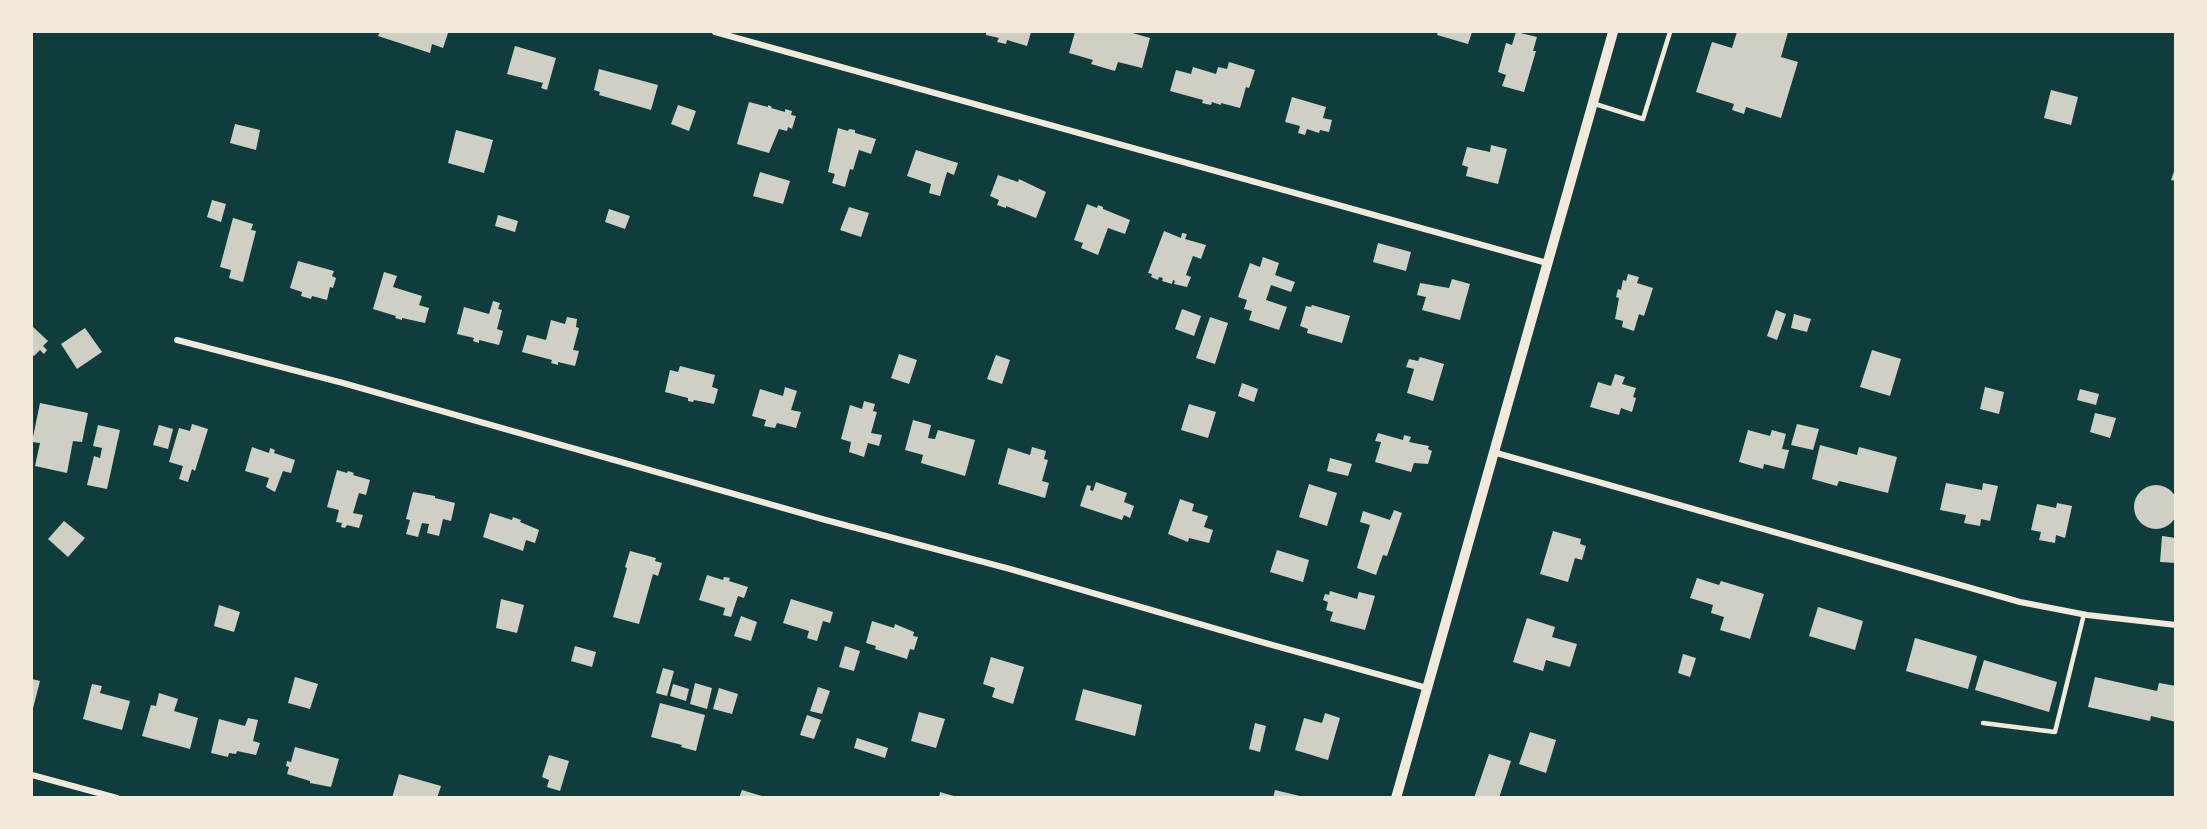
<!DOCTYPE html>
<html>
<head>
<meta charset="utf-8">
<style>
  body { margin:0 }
  #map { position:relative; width:2207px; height:829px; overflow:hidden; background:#0f3d3e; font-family:Lato,sans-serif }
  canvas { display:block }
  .frame { position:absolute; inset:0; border:33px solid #f1e9da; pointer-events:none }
</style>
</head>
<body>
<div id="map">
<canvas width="2207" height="829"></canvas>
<div class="frame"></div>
</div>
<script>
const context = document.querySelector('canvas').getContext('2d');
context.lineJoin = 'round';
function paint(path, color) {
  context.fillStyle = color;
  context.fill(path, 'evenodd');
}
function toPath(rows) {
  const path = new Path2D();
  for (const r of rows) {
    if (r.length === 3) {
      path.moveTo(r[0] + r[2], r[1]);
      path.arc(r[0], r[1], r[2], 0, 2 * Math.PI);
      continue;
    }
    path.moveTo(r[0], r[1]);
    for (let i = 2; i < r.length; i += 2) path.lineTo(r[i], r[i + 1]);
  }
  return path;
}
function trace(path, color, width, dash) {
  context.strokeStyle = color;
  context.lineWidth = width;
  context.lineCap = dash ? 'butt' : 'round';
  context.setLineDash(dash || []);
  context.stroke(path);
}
paint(toPath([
  [380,32,444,32,448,33,443,48,432,44,430,53,378,36],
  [986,32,1031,32,1027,46,1007,40,1006,44,997,42,999,38,986,35],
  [1075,32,1129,32,1150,38,1142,68,1118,62,1115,71,1091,64,1093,60,1069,53],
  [1438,32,1472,32,1468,44,1437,35],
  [1516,32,1537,37,1533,51,1536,51,1524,92,1502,86,1506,75,1498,72,1506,43,1512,45],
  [1737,32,1788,32,1781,57,1798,62,1781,118,1746,107,1744,114,1732,110,1734,104,1696,92,1712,42,1732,48],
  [515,46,556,58,547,90,541,88,543,83,507,74],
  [1229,62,1255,70,1249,88,1246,87,1240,108,1221,103,1221,105,1212,102,1211,105,1202,103,1203,100,1170,91,1176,70,1191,74,1193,67,1216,74,1218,67,1227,69],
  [599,69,658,85,651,110,599,95,600,92,594,90],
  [2051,90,2078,97,2071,125,2044,118],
  [1292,97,1326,107,1323,118,1332,120,1329,132,1320,130,1319,133,1307,129,1305,135,1298,133,1300,126,1285,122],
  [749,102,768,107,768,105,772,107,771,108,785,112,785,109,792,111,791,115,796,116,792,129,788,127,787,131,779,129,769,153,737,144],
  [678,105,696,111,689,131,671,124],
  [235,124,260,130,256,150,230,143],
  [838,128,848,131,849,129,855,130,855,133,876,139,871,154,859,150,853,170,850,169,845,187,832,183,835,174,828,172],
  [456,130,493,140,484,173,448,163],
  [1491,145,1507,149,1498,184,1466,176,1468,167,1462,165,1467,147,1490,152],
  [916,150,958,163,954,175,947,172,940,196,929,193,931,184,907,176],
  [2176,166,2176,181,2171,180],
  [760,172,790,181,783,204,753,196],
  [998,175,1018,182,1019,179,1046,192,1036,218,1006,206,1006,208,997,205,999,200,990,196],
  [212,200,226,204,221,222,207,217],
  [1087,204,1097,208,1098,205,1103,207,1103,209,1130,220,1125,234,1108,228,1098,255,1081,248,1083,243,1074,240],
  [849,207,869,213,861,237,840,230],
  [609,209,630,216,625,229,605,222],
  [498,215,518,221,515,232,495,226],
  [233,218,253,224,251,230,256,231,243,282,229,278,231,270,220,267],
  [1164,231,1181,238,1182,233,1187,234,1185,239,1206,245,1201,259,1193,256,1186,275,1191,277,1187,287,1174,284,1175,281,1173,280,1172,284,1162,281,1163,278,1159,277,1158,280,1151,277,1152,274,1148,273],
  [1378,243,1411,252,1406,271,1373,262],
  [1263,257,1279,263,1275,275,1295,282,1291,292,1271,285,1266,300,1287,307,1279,330,1249,320,1252,311,1244,309,1247,300,1238,297,1250,263,1260,267],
  [298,261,334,271,332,276,336,278,333,288,330,287,327,300,312,296,311,299,301,296,302,292,290,288],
  [384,272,397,276,393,287,422,296,419,305,429,308,425,323,402,318,402,320,395,318,396,316,373,309],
  [1628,274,1639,277,1637,283,1653,288,1644,316,1639,314,1634,331,1622,327,1623,321,1615,319,1619,298,1616,297,1618,289,1621,290,1623,280,1626,281],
  [1452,279,1470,284,1460,320,1422,310,1426,297,1417,295,1420,283,1449,288],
  [493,301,500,303,498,309,502,310,497,329,503,331,499,345,479,340,479,343,473,341,474,338,457,334,464,307,489,314],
  [1312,305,1350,316,1342,343,1307,333,1308,329,1300,326,1306,306,1311,307],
  [1182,309,1201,316,1194,336,1175,329],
  [1776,310,1786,314,1777,340,1767,336],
  [1794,314,1811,319,1807,332,1791,328],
  [567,317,577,319,576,327,579,328,573,350,579,351,575,366,558,362,558,365,551,363,552,360,522,352,527,335,546,340,551,320,565,324],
  [1210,317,1228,323,1215,364,1196,358],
  [32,326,48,341,43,346,47,350,44,354,40,350,34,356,32,354],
  [85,328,102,352,77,369,61,344],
  [1872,350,1901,359,1890,396,1860,387],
  [899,354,917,360,909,384,891,378],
  [996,355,1010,360,1002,384,987,379],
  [1420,357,1444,364,1433,401,1407,393,1414,369,1406,367,1409,359,1418,361],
  [680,366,715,375,712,387,718,389,714,404,694,400,693,402,688,401,688,398,665,392,670,370,678,372],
  [1615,374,1625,377,1622,384,1636,388,1633,397,1636,398,1632,412,1621,408,1619,415,1590,407,1598,382,1611,386],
  [1242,383,1258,389,1254,402,1238,396],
  [785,387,797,391,791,410,801,412,796,428,777,423,775,428,764,426,766,420,752,416,760,389,783,396],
  [1985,387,2004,392,1999,414,1980,409],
  [2080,389,2099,394,2096,405,2077,400],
  [864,401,875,404,873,411,877,412,871,433,882,435,879,446,868,443,864,457,849,452,851,442,841,439,850,405,862,409],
  [40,403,88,413,82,442,73,441,67,473,35,466,40,443,32,442],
  [1189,404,1216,412,1208,438,1181,430],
  [2095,413,2116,418,2110,438,2090,432],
  [913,420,931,425,928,438,935,439,938,430,975,440,965,476,921,463,923,455,905,450],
  [192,424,208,429,195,471,192,469,188,482,179,479,183,466,169,462,179,428,190,431],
  [1797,424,1819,429,1813,450,1791,445],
  [98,425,120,430,107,489,87,485,94,456,100,458,102,448,93,446],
  [159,425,173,429,168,449,153,445],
  [1748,430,1770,436,1772,430,1786,434,1782,449,1789,450,1784,469,1764,464,1763,469,1739,462],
  [1378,433,1403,440,1404,435,1411,437,1409,442,1429,446,1428,449,1432,451,1428,464,1414,463,1411,472,1375,462,1381,442,1375,441],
  [1820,445,1857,455,1859,447,1897,457,1888,493,1839,481,1837,486,1812,479],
  [252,447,269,453,270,448,275,450,274,453,295,460,291,473,283,471,275,492,266,487,269,478,245,471],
  [1032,447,1046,451,1044,459,1048,460,1042,481,1049,483,1045,498,998,484,1008,448,1030,455],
  [1330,458,1352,464,1348,476,1327,471],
  [337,470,347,473,348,471,354,473,353,475,370,480,366,495,359,493,353,513,363,515,359,528,347,525,345,528,341,527,342,523,336,522,339,510,327,507],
  [1096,482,1127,493,1124,502,1134,506,1130,518,1124,515,1122,520,1080,506,1087,485,1091,486,1090,490,1093,491],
  [1946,483,1982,490,1983,483,1998,486,1990,521,1981,519,1980,526,1964,523,1966,515,1940,510],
  [1309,484,1337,493,1327,526,1299,517],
  [2156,507,22],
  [413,492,435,496,435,498,455,503,451,521,443,519,439,536,427,533,429,524,422,523,418,537,406,534,410,520,406,519],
  [1180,499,1194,504,1192,511,1208,516,1204,527,1213,530,1209,543,1189,538,1188,542,1168,534],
  [2057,503,2072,506,2065,538,2056,535,2055,543,2039,540,2041,532,2031,530,2037,504,2056,508],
  [1394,510,1402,513,1387,556,1383,555,1376,575,1357,568,1370,525,1360,522,1363,511,1390,520],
  [490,513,512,520,513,517,521,520,520,522,539,530,535,543,526,540,523,551,483,537],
  [64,521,85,538,68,557,48,539],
  [1553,531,1581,539,1580,544,1586,546,1582,560,1575,558,1568,582,1540,574],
  [2162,536,2176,538,2176,563,2160,562],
  [1277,550,1309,560,1303,582,1270,572],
  [630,551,656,558,655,561,662,563,658,576,653,574,639,624,613,617,627,568,625,567],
  [707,575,723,580,724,577,730,578,729,581,748,587,744,598,738,596,731,617,723,615,725,608,699,600],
  [1697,578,1719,585,1721,581,1764,594,1750,639,1720,630,1724,617,1711,613,1713,605,1690,598],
  [1330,591,1357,599,1359,592,1375,596,1365,630,1330,621,1333,612,1326,610,1328,602,1323,600,1325,594,1329,595],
  [501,599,524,605,517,633,496,628],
  [791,599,833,612,830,623,823,621,817,641,807,638,809,631,783,623],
  [219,605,240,612,234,632,214,626],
  [1818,607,1863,621,1855,650,1809,636],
  [741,616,757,622,751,641,734,636],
  [1527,618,1555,627,1552,637,1577,644,1570,667,1546,660,1543,671,1513,662],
  [872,621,894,628,895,624,914,632,913,636,918,637,914,650,910,649,907,659,875,649,876,646,866,643],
  [1915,638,1977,656,1968,689,1906,671],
  [575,646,596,652,592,667,571,661],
  [845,646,860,651,854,671,839,667],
  [1683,654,1696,658,1690,677,1678,673],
  [991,657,1024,667,1013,704,992,697,995,688,983,684],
  [1984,660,2057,682,2049,712,1975,690],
  [663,668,674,671,667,696,656,693],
  [295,677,318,684,310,709,288,703],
  [2095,677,2157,691,2159,683,2176,686,2176,722,2151,716,2150,721,2088,707],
  [32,679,40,681,32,712],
  [695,683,712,688,707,709,690,704],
  [92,684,102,686,100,693,130,701,122,730,83,719],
  [673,684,689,689,686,701,670,696],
  [818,687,830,691,822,714,810,711],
  [719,688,738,694,732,714,713,709],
  [1083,689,1142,705,1135,736,1075,720],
  [159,693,178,699,174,711,198,718,190,749,142,736,151,705,156,706],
  [660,703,705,715,696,751,681,747,682,745,651,737],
  [919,712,945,719,936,748,911,741],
  [1325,713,1340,718,1328,760,1295,750,1304,718,1322,723],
  [807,715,821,720,814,739,800,735],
  [248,718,258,720,253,741,260,743,256,755,237,751,236,754,229,753,228,757,211,753,219,719,245,726],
  [1255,723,1266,726,1260,752,1249,749],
  [1530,732,1556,740,1546,773,1519,764],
  [857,738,888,748,885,758,854,748],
  [295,747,339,759,331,787,310,783,310,781,287,774,289,767,286,766,287,761,291,762],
  [1489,754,1511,761,1499,798,1474,798],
  [549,755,569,761,560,791,547,787,549,780,542,777],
  [399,774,441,786,437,798,392,798],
  [742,790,765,797,765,798,739,798],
  [1275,790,1304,797,1304,798,1273,798],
  [940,792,957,797,957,798,939,798]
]), '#cfcfc3');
trace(toPath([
  [1592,103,1643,119,1670,32],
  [1983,723,2055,732,2084,614]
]), '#f1e9da', 4.5);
trace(toPath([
  [715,32,1547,263],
  [177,340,343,383,822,519,1010,569,1258,641,1427,688],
  [1493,452,2020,602,2087,615,2176,625],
  [32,775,117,798]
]), '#f1e9da', 6);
trace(toPath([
  [1396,798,1613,32]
]), '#f1e9da', 10);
</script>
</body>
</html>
